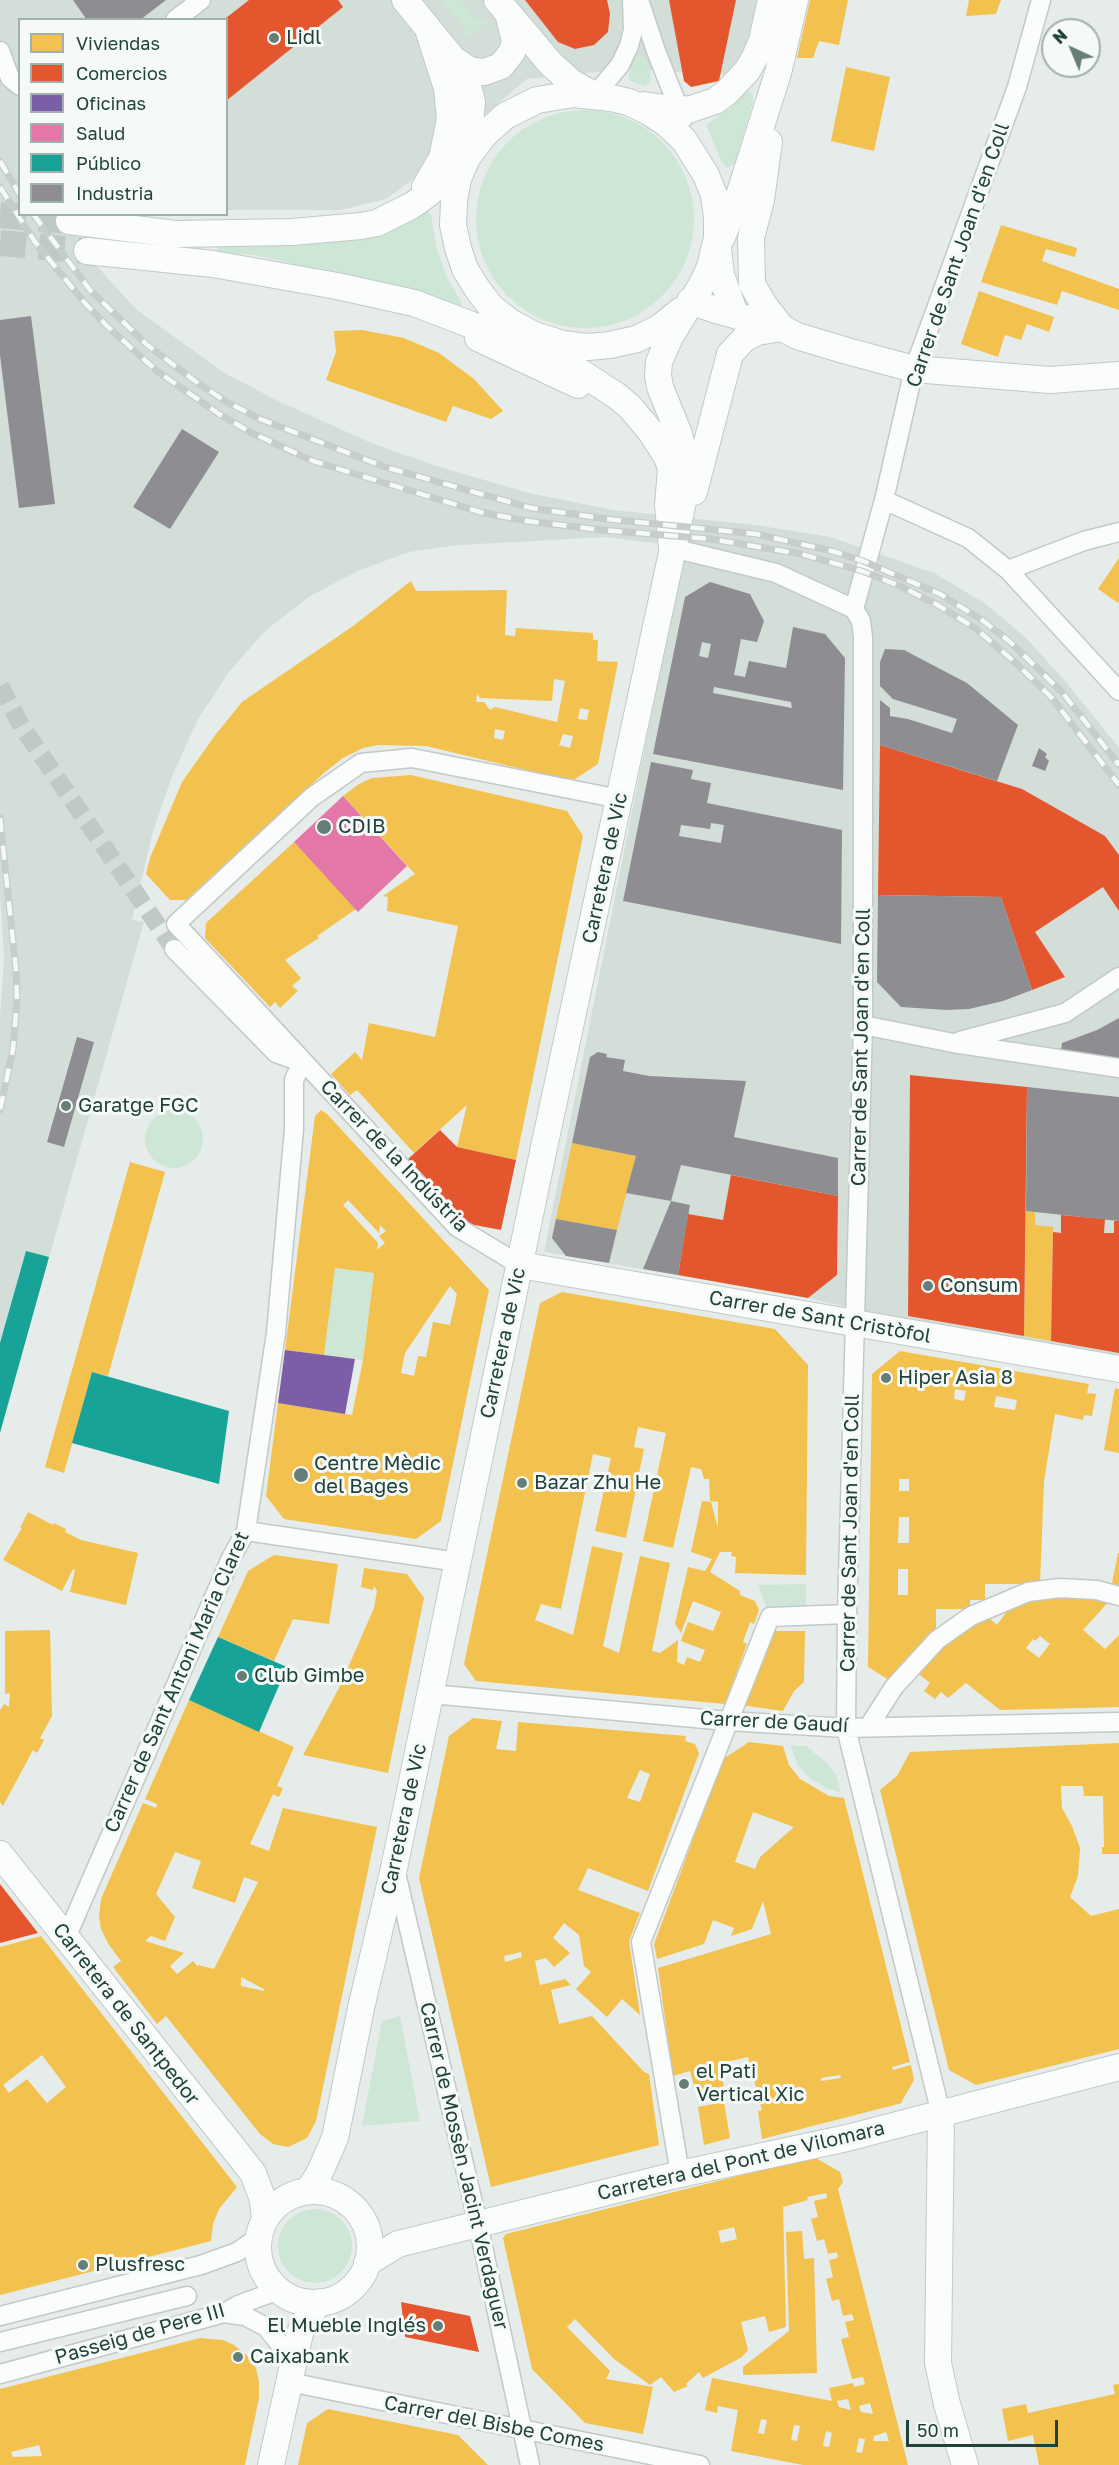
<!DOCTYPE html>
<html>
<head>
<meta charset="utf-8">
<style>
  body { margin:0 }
  #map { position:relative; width:1119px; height:2465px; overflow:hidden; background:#e6ece9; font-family:"Golos Text",sans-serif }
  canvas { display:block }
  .legend { position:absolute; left:18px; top:18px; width:210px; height:198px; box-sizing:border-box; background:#f5faf8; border:2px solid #a0b0ac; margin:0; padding:8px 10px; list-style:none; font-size:18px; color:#21423a }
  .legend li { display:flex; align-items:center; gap:12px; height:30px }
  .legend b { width:30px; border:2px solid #a0b0ac }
  .north { position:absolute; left:1041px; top:18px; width:60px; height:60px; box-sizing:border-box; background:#f5faf8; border:2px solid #a0b0ac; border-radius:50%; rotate:316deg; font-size:16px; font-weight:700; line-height:24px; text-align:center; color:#21423a }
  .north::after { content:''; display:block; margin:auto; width:21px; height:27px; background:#667e77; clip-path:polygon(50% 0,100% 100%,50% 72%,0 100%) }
  .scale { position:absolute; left:906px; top:2420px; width:152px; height:27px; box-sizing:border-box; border:3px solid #21423a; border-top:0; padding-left:8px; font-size:18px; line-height:21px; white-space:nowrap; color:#21423a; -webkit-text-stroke:4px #f5faf8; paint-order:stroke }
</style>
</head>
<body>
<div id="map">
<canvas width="1119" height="2465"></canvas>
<ul class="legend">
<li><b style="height:16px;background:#f2c14e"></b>Viviendas</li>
<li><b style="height:16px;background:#e4572e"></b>Comercios</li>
<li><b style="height:16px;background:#7b5ea7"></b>Oficinas</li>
<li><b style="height:16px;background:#e377a8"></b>Salud</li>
<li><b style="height:16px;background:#17a398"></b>Público</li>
<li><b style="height:16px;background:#8d8d92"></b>Industria</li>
</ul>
<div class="north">N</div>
<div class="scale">50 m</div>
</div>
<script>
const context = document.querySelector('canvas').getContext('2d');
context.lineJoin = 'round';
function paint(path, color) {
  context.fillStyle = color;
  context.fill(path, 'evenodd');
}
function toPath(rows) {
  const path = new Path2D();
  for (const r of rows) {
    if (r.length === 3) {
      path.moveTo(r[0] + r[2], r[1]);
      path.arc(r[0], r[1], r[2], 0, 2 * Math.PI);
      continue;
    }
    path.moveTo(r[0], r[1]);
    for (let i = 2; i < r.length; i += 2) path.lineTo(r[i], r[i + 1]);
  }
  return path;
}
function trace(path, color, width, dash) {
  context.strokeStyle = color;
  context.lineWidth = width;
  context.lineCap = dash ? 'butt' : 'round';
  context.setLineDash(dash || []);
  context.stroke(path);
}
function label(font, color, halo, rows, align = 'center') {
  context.font = font + ' "Golos Text",sans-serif';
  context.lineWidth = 6;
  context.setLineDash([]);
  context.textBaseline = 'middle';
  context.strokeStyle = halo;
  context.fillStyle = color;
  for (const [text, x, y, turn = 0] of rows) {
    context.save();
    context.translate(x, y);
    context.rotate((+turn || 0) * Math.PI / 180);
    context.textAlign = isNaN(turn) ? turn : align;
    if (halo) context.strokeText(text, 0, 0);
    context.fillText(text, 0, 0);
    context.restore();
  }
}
paint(toPath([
  [0,0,784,0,781,15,726,75,627,69,527,79,457,138,426,170,386,199,340,210,227,210,226,20,20,20,20,214,65,215,91,260,136,309,223,372,276,400,369,442,436,466,529,493,613,510,755,525,831,537,934,573,986,604,1027,639,1066,682,1119,748,1119,1362,987,1340,808,1298,544,1252,685,547,607,537,460,545,409,552,360,570,310,596,265,631,229,672,198,719,173,774,153,831,132,920,144,922,0,1431,0,1018,4,958,0,891]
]), '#d4ded9');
paint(toPath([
  [441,0,461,0,476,19,489,20,463,42,465,29],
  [640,56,647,61,651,79,649,84,644,86,630,81,628,77,635,59],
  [748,90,753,95,753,102,735,163,728,168,722,163,706,125,729,109],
  [585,219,109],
  [427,210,431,215,437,250,447,278,462,303,459,309,332,272,254,255,217,252,218,244,402,224],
  [174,1139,29],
  [335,1268,374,1273,363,1360,324,1355],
  [806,1584,806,1616,770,1617,758,1585],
  [791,1745,806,1746,828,1764,836,1775,841,1793,826,1788,810,1778,797,1764],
  [400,2016,420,2121,362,2126,382,2021],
  [315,2246,37]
]), '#cee6d6');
paint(toPath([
  [810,0,848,0,839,45,819,41,813,58,797,58],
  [969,0,1001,0,996,14,966,16],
  [846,67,890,77,874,151,831,141],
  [1001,225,1077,248,1075,257,1046,249,1042,261,1119,289,1119,310,1062,291,1057,305,981,282],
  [979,291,1054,317,1049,332,1027,324,1021,340,1005,335,998,357,961,344],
  [362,330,404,338,439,353,474,379,503,411,491,419,453,406,446,422,326,380,336,352,334,331],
  [1119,558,1119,601,1118,603,1098,589],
  [411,581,416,591,507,590,505,635,515,636,516,628,593,633,593,640,598,640,597,661,618,662,598,764,572,781,426,746,378,745,363,748,343,758,325,772,186,900,170,900,146,874,150,858,182,782,216,734,242,702,353,626],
  [554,679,565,681,557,722,495,707,490,710,484,702,476,702,477,694,480,698,552,701],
  [580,708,589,710,587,720,578,719],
  [495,729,505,731,503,740,494,738],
  [563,734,573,736,570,748,559,745],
  [411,775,567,811,583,836,516,1160,457,1147,467,1105,414,1153,357,1090,350,1095,331,1074,355,1052,362,1060,369,1023,435,1037,458,926,387,911,388,897,383,896,415,874,343,796,359,784,372,778],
  [294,842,356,909,317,936,319,938,285,960,301,978,292,986,298,991,280,1008,275,1002,270,1007,205,938,206,923],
  [321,1110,327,1114,489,1290,441,1521,416,1539,284,1519,266,1496,278,1403,352,1415,363,1360,374,1273,335,1268,324,1355,285,1350,315,1116],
  [348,1200,379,1233,380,1225,386,1231,379,1236,385,1243,377,1250,378,1243,343,1205],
  [450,1286,457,1294,450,1325,433,1322,426,1357,418,1356,414,1376,401,1373,405,1353],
  [572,1143,636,1156,617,1230,556,1219],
  [130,1162,165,1172,108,1376,92,1372,64,1473,45,1467],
  [1026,1211,1035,1212,1035,1225,1053,1227,1051,1341,1024,1336],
  [562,1292,775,1329,808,1365,806,1575,735,1573,736,1557,731,1556,732,1552,720,1552,710,1572,740,1591,740,1595,755,1601,759,1610,754,1624,750,1622,743,1642,747,1644,725,1704,476,1681,464,1664,540,1303],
  [638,1427,666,1433,643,1541,673,1548,691,1467,701,1469,704,1479,709,1479,710,1501,718,1502,718,1528,711,1502,702,1501,691,1552,712,1559,705,1571,688,1567,675,1624,681,1633,693,1601,721,1612,713,1631,688,1622,681,1641,705,1650,700,1662,687,1657,684,1665,677,1662,678,1640,660,1653,652,1651,670,1563,640,1556,619,1653,603,1646,623,1553,592,1546,573,1635,535,1620,541,1604,561,1609,593,1454,611,1458,595,1531,626,1538,644,1449,634,1447],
  [900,1351,1089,1384,1087,1393,1096,1394,1092,1416,1084,1415,1083,1420,1055,1414,1044,1481,1040,1584,985,1584,985,1600,970,1600,970,1609,936,1609,936,1634,889,1680,868,1667,872,1374],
  [955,1389,966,1391,964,1401,954,1399],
  [996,1396,1017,1400,1015,1410,994,1407],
  [899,1479,909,1479,909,1491,899,1491],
  [899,1517,909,1517,909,1543,898,1543],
  [898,1569,908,1569,908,1595,898,1595],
  [1115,1388,1119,1389,1119,1453,1104,1450],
  [28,1512,53,1525,54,1523,66,1529,65,1532,81,1540,138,1553,126,1605,70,1592,75,1570,73,1569,62,1591,3,1560,22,1528,20,1528],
  [1118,1553,1119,1553,1119,1585,1112,1583],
  [274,1555,338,1564,329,1624,293,1619,274,1661,218,1637,248,1571],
  [364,1568,407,1574,424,1598,388,1773,303,1755,339,1688,374,1608,377,1591,374,1586,373,1590,361,1587],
  [1044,1595,1111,1599,1083,1630,1105,1649,1119,1635,1119,1707,1000,1710,966,1683,948,1698,941,1692,935,1699,924,1691,930,1683,914,1670,944,1641,987,1616,997,1625,1008,1610,1005,1607],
  [1040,1636,1050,1644,1039,1658,1026,1648,1033,1639,1035,1641],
  [50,1630,52,1716,40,1738,44,1740,37,1753,33,1750,3,1806,0,1802,0,1710,4,1704,9,1707,10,1693,5,1694,5,1631],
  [767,1631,805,1631,804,1682,794,1691,783,1711,741,1705],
  [189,1700,294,1747,277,1786,283,1788,279,1797,273,1794,250,1844,269,1851,283,1808,377,1827,316,2121,307,2138,288,2147,273,2144,260,2134,166,2016,157,2024,113,1967,121,1961,109,1945,101,1929,99,1916,101,1899,143,1803,156,1808,157,1804,145,1799],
  [175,1852,201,1861,192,1888,235,1903,244,1877,258,1882,214,1969,198,1965,198,1967,193,1961,177,1974,170,1966,184,1953,145,1941,151,1936,165,1941,175,1917,156,1894],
  [241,1977,264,1989,264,1991,241,1986],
  [473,1718,502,1721,496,1749,516,1751,518,1722,686,1736,685,1741,695,1744,699,1753,648,1891,588,1868,578,1890,640,1913,629,1941,640,2015,622,1999,607,2017,576,1989,591,1972,584,1966,579,1935,564,1923,553,1938,570,1953,554,1967,546,1958,535,1961,540,1985,565,1979,571,1985,551,1990,559,2024,592,2016,644,2072,649,2074,659,2145,491,2187,419,1878,449,1736],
  [640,1770,650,1774,640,1802,627,1798],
  [521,1952,522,1957,505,1962,504,1956],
  [749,1742,783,1746,789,1765,800,1779,829,1796,844,1798,910,2062,892,2067,893,2070,911,2065,914,2080,902,2101,902,2103,762,2139,758,2111,762,2110,748,2057,718,2064,724,2086,696,2093,690,2071,673,2076,658,1968,771,1934,763,1901,752,1929,731,1936,734,1928,713,1920,704,1944,657,1959,654,1944,723,1759],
  [753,1812,794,1827,760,1857,755,1869,735,1862],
  [840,2075,841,2078,821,2081,821,2078],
  [1119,1743,1119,1854,1102,1854,1102,1847,1104,1847,1103,1796,1084,1796,1083,1786,1061,1786,1062,1808,1072,1826,1080,1848,1078,1876,1070,1897,1091,1916,1119,1909,1119,2049,976,2085,949,2070,880,1790,897,1776,910,1752],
  [41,1936,237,2187,219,2209,213,2224,211,2241,0,2295,0,1947],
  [42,2055,66,2087,47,2103,27,2079,9,2093,3,2085],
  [724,2102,730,2138,704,2145,698,2107],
  [814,2157,840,2172,843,2182,838,2189,908,2465,803,2465,731,2451,738,2410,718,2406,717,2413,705,2410,712,2378,832,2401,829,2388,853,2383,854,2387,865,2384,863,2377,852,2379,841,2339,849,2337,845,2322,854,2320,852,2314,843,2316,839,2299,832,2301,826,2279,833,2277,829,2260,838,2258,837,2252,828,2254,824,2239,817,2241,811,2219,818,2217,814,2201,827,2198,826,2193,807,2197,808,2200,783,2207,786,2327,769,2332,765,2316,741,2322,748,2350,742,2357,703,2378,699,2372,686,2384,688,2386,674,2392,661,2377,650,2385,614,2359,575,2319,567,2327,610,2371,606,2379,653,2387,643,2434,585,2423,532,2369,503,2238,506,2234],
  [734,2227,737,2239,721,2243,718,2231],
  [848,2399,851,2410,839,2407,837,2401],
  [870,2403,873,2414,861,2412,859,2406],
  [761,2419,767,2420,764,2434,758,2433],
  [794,2425,800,2426,797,2441,791,2440],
  [826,2431,832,2433,829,2447,823,2446],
  [886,2432,889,2441,873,2441,874,2436],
  [859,2438,865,2439,862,2453,856,2452],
  [802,2231,804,2259,814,2258,817,2373,743,2375,743,2367,789,2331,786,2232],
  [200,2338,223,2340,234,2345,250,2358,256,2368,259,2382,259,2398,245,2465,0,2465,0,2389],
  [39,2445,42,2456,13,2457,11,2452],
  [1119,2384,1119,2465,1039,2465,1033,2435,1008,2441,1002,2409,1026,2404,1028,2413,1115,2394,1113,2385],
  [328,2409,458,2435,488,2465,298,2465,307,2423]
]), '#f2c14e');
paint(toPath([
  [249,0,338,0,343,7,226,101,226,18],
  [525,0,607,0,610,14,608,32,594,45,575,49,558,42],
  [669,0,736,0,719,81,691,87,684,81],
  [880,745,1022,789,1105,836,1119,855,1119,911,1103,887,1035,932,1065,977,1032,990,1001,897,878,895],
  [910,1075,1027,1087,1024,1336,908,1316],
  [440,1130,457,1147,516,1160,501,1230,469,1224,408,1159],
  [731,1175,838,1196,837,1275,808,1298,678,1275,688,1214,723,1220],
  [1061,1215,1105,1219,1104,1233,1114,1233,1114,1221,1119,1221,1119,1353,1051,1341,1053,1232,1061,1233],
  [0,1884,14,1902,38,1933,0,1943],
  [401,2302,470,2316,479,2352,405,2337]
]), '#e4572e');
paint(toPath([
  [285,1350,355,1359,345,1414,278,1403]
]), '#7b5ea7');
paint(toPath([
  [343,796,407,866,358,912,294,842]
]), '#e377a8');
paint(toPath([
  [26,1251,49,1257,0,1433,0,1343],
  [92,1372,229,1411,219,1484,72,1443],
  [218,1637,287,1667,259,1732,189,1700]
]), '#17a398');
paint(toPath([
  [73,0,166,0,140,20,87,20],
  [31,316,55,504,19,508,0,355,0,320],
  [182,429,219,452,170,529,133,507],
  [710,582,750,594,764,621,757,642,741,639,734,675,745,677,749,661,786,668,793,627,825,634,845,658,843,790,653,754,685,597],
  [702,642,711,644,708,658,699,656],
  [714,687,791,702,792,708,713,693],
  [885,649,904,650,967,683,1018,725,997,781,880,745,880,700,890,708,890,716,908,719,952,733,957,719,893,699,880,686,880,662],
  [1039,748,1047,754,1045,757,1049,761,1045,771,1032,766],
  [651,762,693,770,691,779,711,783,707,803,842,830,841,944,623,901],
  [711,823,724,825,721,843,679,836,681,825,710,829],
  [878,895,1001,897,1032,990,1003,1001,969,1009,946,1010,901,1007,877,982],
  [1119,1018,1119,1060,1061,1050,1062,1043,1097,1030],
  [77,1037,94,1042,64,1147,47,1142],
  [598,1052,607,1054,606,1057,625,1060,623,1071,649,1076,746,1081,734,1137,838,1158,838,1196,681,1165,671,1201,626,1193,636,1156,572,1143,590,1057],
  [1027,1087,1119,1097,1119,1221,1026,1211],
  [671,1201,690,1205,678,1275,643,1269],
  [556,1219,617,1230,609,1263,566,1256,552,1238]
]), '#8d8d92');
trace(toPath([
  [0,686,22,727,174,949]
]), '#bfcac6', 18, [18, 9]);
trace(toPath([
  [0,215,69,221],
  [0,243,87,251]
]), '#bfcac6', 26, [26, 13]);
const street = toPath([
  [639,0,656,51,683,119],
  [175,20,201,0],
  [0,51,10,78,20,86],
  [595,95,620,65,629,46,633,30,632,0],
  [884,500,968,538,1008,570,1119,691],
  [672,548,776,573,854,609],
  [1008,570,1084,541,1119,532],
  [174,949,276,1053,301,1062],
  [863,1025,953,1043,1119,1068],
  [960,1041,1065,1013,1119,977],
  [520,1265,457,1227,176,924,312,797,361,763,412,758,620,799],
  [246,1531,458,1562],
  [431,1694,727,1721,846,1728,1119,1722],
  [869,1726,894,1687,937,1640,971,1616,1028,1592,1060,1588,1097,1590,1119,1596],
  [396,1873,478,2224,530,2465],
  [66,1938,231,1558,246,1531,276,1333,294,1129,294,1080,302,1062],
  [941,2114,846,1728,847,1614,863,1025,863,637,861,621,854,609,884,500,914,369,1017,87,1041,0],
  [680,2174,641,1942,770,1617,847,1614],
  [224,2313,245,2316,266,2327,283,2348,292,2370],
  [0,2316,201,2265,237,2252,259,2237],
  [0,2342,187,2296],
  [0,2374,224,2313,238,2305,279,2290],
  [289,2382,700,2465]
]);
const secondary = toPath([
  [405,0,453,59,467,82,472,102,467,157],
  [497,0,551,64,571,82,594,95],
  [453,59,468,69,475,71,484,72,501,66,512,52,515,41,509,17],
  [644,105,679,110,691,109,715,101,726,93,747,71,755,57,762,41,771,0],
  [769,142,761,200,751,238,752,284,764,305,782,328],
  [425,187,442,158,450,119,447,88,428,29],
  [69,221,175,234,292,232,361,226,377,223,411,206,428,194,465,160],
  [721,239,736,205,778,73,795,0],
  [718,249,721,275,735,314],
  [87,251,213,264,337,286,414,303,490,332,534,335,563,344,587,347,610,345,637,339,659,328,680,311],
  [690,301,716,310,782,328,797,336,847,351,914,369,1050,380,1119,375],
  [478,338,578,385],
  [694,492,730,354,744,339,757,332,782,328],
  [520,1265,1119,1369],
  [0,1854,253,2173,263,2200,265,2220],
  [941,2114,938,2363,947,2404,965,2465],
  [308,2191,319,2174,335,2138,361,2008,394,1868,543,1152,687,483,685,460,679,434,660,387,658,375,659,362,670,337,701,286,710,267,717,238,717,217,714,195,706,175,684,140,667,124,649,112,629,102,611,98,573,94,537,100,505,116,484,135,467,158,458,179,454,201,453,225,458,248,465,269,478,290,491,307,510,322,534,335,577,370,617,396,630,407,651,432,667,457,671,469,668,505,672,548],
  [314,2247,56],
  [367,2263,398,2244,680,2174,847,2138,1119,2067],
  [271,2465,300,2333,308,2316,320,2302]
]);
trace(street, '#c3c9c7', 21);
trace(secondary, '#c1cac6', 28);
trace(street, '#fbfcfc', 18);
trace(secondary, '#fbfcfc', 26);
const rail = toPath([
  [0,161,20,195],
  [0,187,35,242,84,302,107,326,157,371,219,414,250,432,313,461,480,512,527,521,602,530,711,539,801,554,862,571,900,586,936,604,975,628,1017,664,1051,697,1119,785],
  [33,214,90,290,146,344,195,381,225,401,260,419,385,467,531,508,607,519,756,534,832,551,863,561,940,594,982,620,1009,641,1062,692,1119,765],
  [0,818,16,970,17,1000,13,1049,0,1110]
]);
trace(rail, '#c7cdcb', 7);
trace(rail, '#f5faf8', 4.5, [14]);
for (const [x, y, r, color] of [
  [274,38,6,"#667e77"],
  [324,827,8,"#667e77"],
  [66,1106,6,"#667e77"],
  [928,1286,6,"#667e77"],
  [886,1378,6,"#667e77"],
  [301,1475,8,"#667e77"],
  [522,1483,6,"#667e77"],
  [242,1676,6,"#667e77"],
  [684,2084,6,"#667e77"],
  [83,2265,6,"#667e77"],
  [438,2326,6,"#667e77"],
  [238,2357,6,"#667e77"]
]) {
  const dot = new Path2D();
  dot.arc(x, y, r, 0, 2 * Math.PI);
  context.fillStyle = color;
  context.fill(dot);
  trace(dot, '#f5faf8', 2);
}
label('20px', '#21423a', '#f5faf8', [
  ["Lidl",286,38],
  ["CDIB",338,827],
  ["Garatge FGC",78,1106],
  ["Consum",940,1286],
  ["Hiper Asia 8",898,1378],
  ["Centre Mèdic",314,1464],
  ["del Bages",314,1487],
  ["Bazar Zhu He",534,1483],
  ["Club Gimbe",254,1676],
  ["el Pati",696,2072],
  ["Vertical Xic",696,2095],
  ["Plusfresc",95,2265],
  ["El Mueble Inglés",426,2326,"right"],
  ["Caixabank",250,2357]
], 'left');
label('20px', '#21423a', '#f5faf8', [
  ["Carrer de Sant Joan d'en Coll",958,255,-71],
  ["Carretera de Vic",605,868,-78],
  ["Carrer de Sant Joan d'en Coll",861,1047,-89],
  ["Carrer de la Indústria",394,1156,46],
  ["Carrer de Sant Cristòfol",820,1317,10],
  ["Carretera de Vic",503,1343,-78],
  ["Carrer de Sant Joan d'en Coll",850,1533,-89],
  ["Carrer de Sant Antoni Maria Claret",177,1682,-66],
  ["Carrer de Gaudí",774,1722,3],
  ["Carretera de Vic",404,1819,-78],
  ["Carretera de Santpedor",126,2014,52],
  ["Carretera del Pont de Vilomara",741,2161,-13],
  ["Carrer de Mossèn Jacint Verdaguer",464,2166,77],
  ["Passeig de Pere III",140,2334,-16],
  ["Carrer del Bisbe Comes",494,2424,11]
]);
</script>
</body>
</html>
